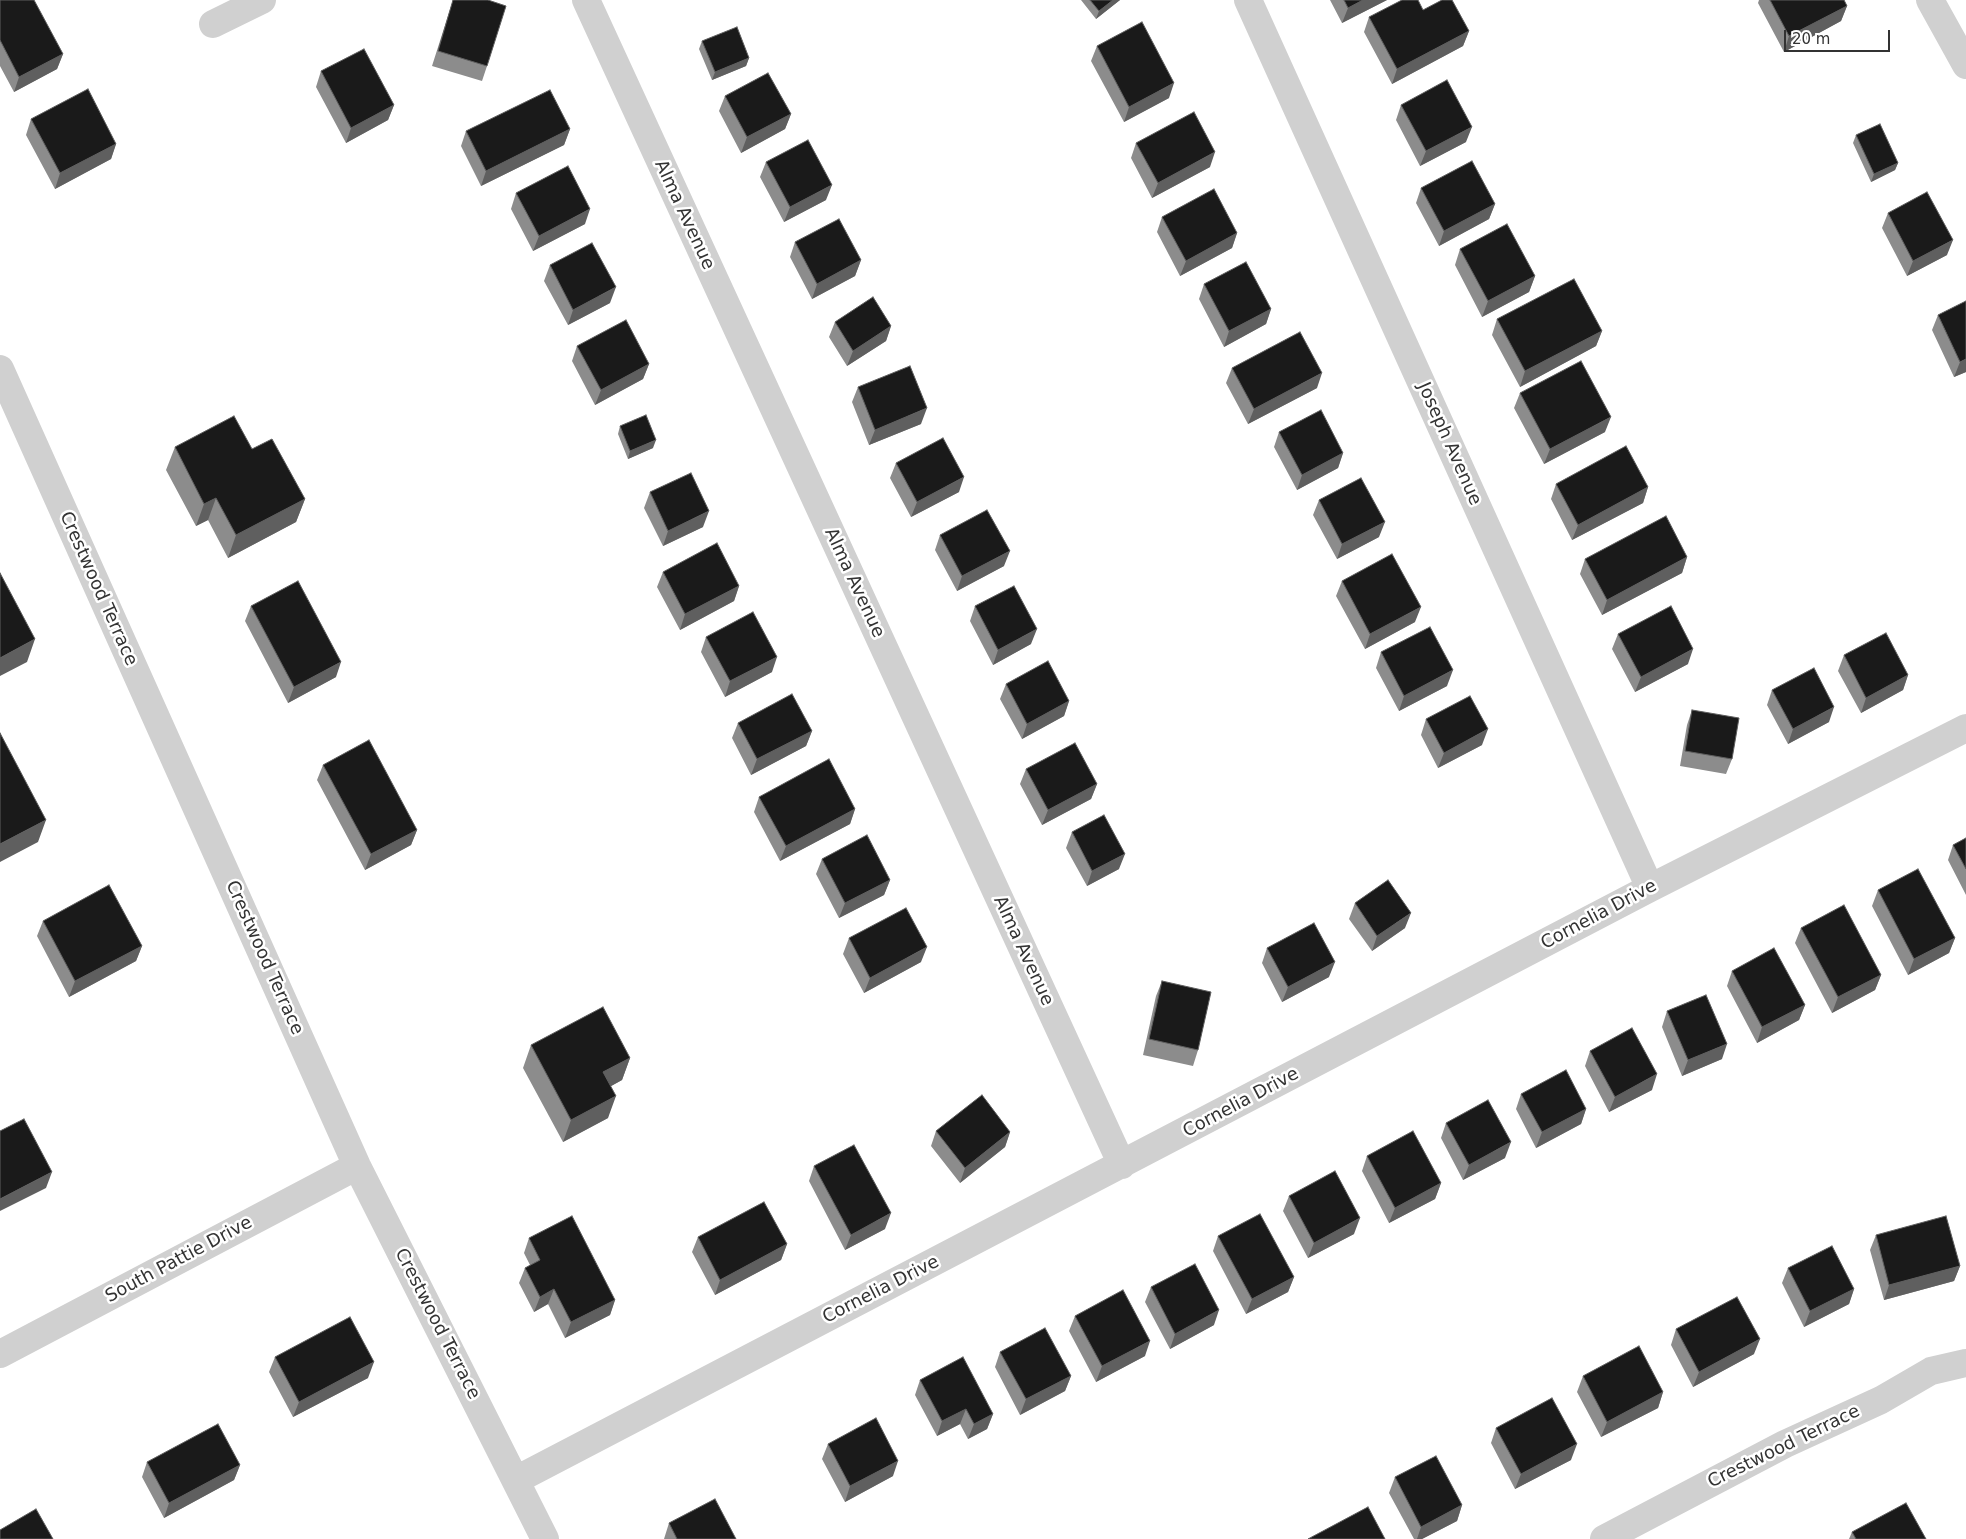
<!DOCTYPE html>
<html>
<head>
<meta charset="utf-8">
<style>
  body { margin:0 }
  #map { position:relative; width:1966px; height:1539px; overflow:hidden; background:#fff; font-family:"DejaVu Sans",sans-serif }
  canvas { display:block }
  .scale { position:absolute; left:1784px; top:30px; width:106px; height:22px; box-sizing:border-box; border:2px solid #333; border-top:0; padding-left:6px; font-size:15px; line-height:18px; white-space:nowrap; color:#333; -webkit-text-stroke:4px #fff; paint-order:stroke }
</style>
</head>
<body>
<div id="map">
<canvas width="1966" height="1539"></canvas>
<div class="scale">20 m</div>
</div>
<script>
const context = document.querySelector('canvas').getContext('2d');
context.lineJoin = 'round';
function toPath(rows) {
  const path = new Path2D();
  for (const r of rows) {
    path.moveTo(r[0], r[1]);
    for (let i = 2; i < r.length; i += 2) path.lineTo(r[i], r[i + 1]);
  }
  return path;
}
function trace(path, color, width, dash) {
  context.strokeStyle = color;
  context.lineWidth = width;
  context.lineCap = dash ? 'butt' : 'round';
  context.setLineDash(dash || []);
  context.stroke(path);
}
function paint(path, color) {
  context.fillStyle = color;
  context.fill(path, 'evenodd');
}
function label(font, color, halo, rows, align = 'center') {
  context.font = font + ' "DejaVu Sans",sans-serif';
  context.lineWidth = 5;
  context.setLineDash([]);
  context.textBaseline = 'middle';
  context.strokeStyle = halo;
  context.fillStyle = color;
  for (const [text, x, y, turn = 0] of rows) {
    context.save();
    context.translate(x, y);
    context.rotate((+turn || 0) * Math.PI / 180);
    context.textAlign = isNaN(turn) ? turn : align;
    if (halo) context.strokeText(text, 0, 0);
    context.fillText(text, 0, 0);
    context.restore();
  }
}
trace(toPath([
  [586,0,1122,1165],
  [1248,0,1650,888],
  [1930,0,1966,65],
  [213,24,262,0],
  [0,369,357,1166,545,1539],
  [0,1354,357,1166],
  [516,1480,1650,888,1966,728],
  [1604,1539,1785,1444,1881,1400,1931,1371,1966,1363]
]), '#d0d0d0', 28);
paint(toPath([
  [0,0,63,54,57,69,14,92,0,66],
  [453,0,488,0,487,66,482,81,432,66],
  [1081,0,1120,0,1096,19],
  [1330,0,1387,0,1342,23],
  [1759,0,1844,0,1847,6,1841,21,1784,52,1758,3],
  [1423,10,1469,31,1463,46,1392,84,1364,32,1369,17],
  [702,41,749,58,746,66,712,80,699,49],
  [1097,46,1169,98,1124,122,1091,61],
  [321,71,394,105,388,120,346,143,316,87],
  [725,96,791,114,785,129,741,153,719,111],
  [1401,105,1466,142,1420,166,1396,120],
  [31,119,116,144,111,159,55,189,26,135],
  [570,129,564,145,481,186,461,146,466,131],
  [1856,135,1898,163,1895,170,1871,182,1853,143],
  [1136,143,1210,167,1152,198,1131,158],
  [766,162,826,200,784,222,760,177],
  [1421,188,1495,204,1489,219,1439,246,1416,203],
  [516,193,585,224,533,251,511,209],
  [1888,213,1947,255,1907,276,1882,228],
  [1162,217,1237,233,1232,248,1180,276,1157,232],
  [795,242,861,260,855,276,812,299,790,257],
  [1460,249,1535,276,1529,292,1482,317,1455,265],
  [550,265,610,303,568,325,544,281],
  [1204,284,1271,309,1266,324,1224,347,1199,299],
  [1938,315,1966,372,1954,377,1932,330],
  [1497,319,1602,331,1596,346,1520,387,1492,335],
  [835,322,891,326,886,341,847,366,829,337],
  [577,346,649,364,643,379,595,405,572,361],
  [1232,368,1317,388,1248,424,1226,383],
  [858,387,921,424,869,445,852,402],
  [1520,393,1605,432,1544,464,1514,408],
  [620,426,653,448,628,459,618,434],
  [1279,432,1343,453,1338,468,1297,490,1274,447],
  [175,447,252,449,305,499,296,522,228,558,208,520,196,526,166,470],
  [896,463,959,492,911,517,890,478],
  [1556,484,1648,487,1643,503,1572,540,1551,499],
  [650,492,703,527,663,546,644,508],
  [1319,500,1379,537,1337,559,1313,515],
  [940,535,1004,566,957,591,935,550],
  [1687,557,1682,573,1602,615,1580,574,1585,559],
  [663,572,739,586,734,601,680,630,657,587],
  [1342,581,1415,622,1365,649,1336,596],
  [251,606,336,677,288,703,245,621],
  [975,606,1031,644,993,665,970,621],
  [1618,634,1688,664,1635,692,1612,649],
  [706,637,772,672,725,697,701,652],
  [1381,652,1447,686,1399,711,1376,668],
  [1844,655,1908,675,1903,690,1861,713,1838,671],
  [1006,684,1069,701,1064,716,1022,739,1000,699],
  [1772,690,1829,722,1788,744,1767,705],
  [1692,710,1732,759,1726,774,1680,766,1687,725],
  [1426,719,1482,745,1438,768,1421,735],
  [738,723,812,731,806,746,751,775,732,738],
  [323,765,417,830,411,845,365,870,317,780],
  [1026,769,1097,784,1091,799,1042,825,1020,784],
  [759,797,855,809,850,824,780,861,754,812],
  [1072,832,1119,869,1087,886,1066,848],
  [1966,838,1966,895,1948,860,1953,845],
  [822,859,890,880,884,895,839,918,816,874],
  [1878,890,1955,938,1949,953,1908,975,1872,906],
  [1355,903,1405,928,1372,951,1349,919],
  [43,921,142,946,136,961,69,997,37,936],
  [1801,928,1881,975,1875,990,1832,1013,1795,943],
  [849,938,921,962,864,993,843,954],
  [1267,948,1329,977,1282,1002,1262,963],
  [1732,971,1805,1005,1799,1020,1757,1043,1727,986],
  [1162,981,1198,1050,1193,1066,1143,1055,1156,996],
  [1667,1011,1722,1059,1682,1076,1662,1027],
  [531,1045,630,1058,622,1080,611,1086,608,1118,563,1142,523,1068],
  [1590,1051,1652,1090,1609,1112,1585,1066],
  [1521,1094,1586,1109,1581,1124,1536,1148,1516,1109],
  [1446,1123,1505,1158,1463,1180,1441,1138],
  [936,1131,1010,1132,1005,1147,960,1183,931,1146],
  [1367,1156,1441,1183,1435,1199,1389,1223,1362,1171],
  [814,1166,885,1229,845,1250,809,1181],
  [1289,1196,1354,1234,1308,1258,1283,1211],
  [1876,1235,1960,1266,1954,1281,1884,1300,1870,1250],
  [1218,1236,1294,1277,1288,1292,1246,1314,1213,1251],
  [698,1237,787,1244,781,1260,715,1295,692,1252],
  [529,1238,615,1300,610,1315,565,1338,548,1304,534,1312,519,1283,525,1268,530,1265,524,1253],
  [1788,1268,1854,1289,1849,1304,1804,1327,1782,1283],
  [1151,1287,1214,1325,1170,1349,1145,1302],
  [1075,1316,1145,1356,1096,1382,1069,1331],
  [1676,1329,1754,1354,1693,1387,1671,1345],
  [1000,1352,1071,1376,1065,1391,1020,1415,995,1367],
  [275,1357,368,1378,293,1417,269,1372],
  [1583,1376,1663,1392,1658,1408,1601,1437,1577,1392],
  [920,1380,993,1414,987,1429,968,1439,960,1424,937,1436,915,1395],
  [1496,1428,1571,1460,1515,1489,1491,1443],
  [828,1444,893,1476,845,1502,822,1459],
  [147,1462,240,1465,234,1480,164,1518,142,1477],
  [1395,1477,1462,1505,1457,1521,1422,1539,1414,1539,1389,1493],
  [669,1523,736,1539,664,1539],
  [1852,1532,1926,1539,1849,1539]
]), '#8c8c8c');
paint(toPath([
  [1113,0,1120,0,1096,19,1099,11],
  [1363,0,1387,0,1342,23,1348,8],
  [1847,6,1841,21,1784,52,1789,36],
  [1469,31,1463,46,1392,84,1397,69],
  [63,54,57,69,14,92,19,77],
  [749,58,746,66,712,80,715,72],
  [1174,83,1169,98,1124,122,1129,107],
  [394,105,388,120,346,143,351,128],
  [791,114,785,129,741,153,747,137],
  [1472,127,1466,142,1420,166,1426,151],
  [570,129,564,145,481,186,486,171],
  [116,144,111,159,55,189,60,173],
  [1215,152,1210,167,1152,198,1158,183],
  [1898,163,1895,170,1871,182,1874,174],
  [832,185,826,200,784,222,790,207],
  [1495,204,1489,219,1439,246,1444,231],
  [590,209,585,224,533,251,539,236],
  [1237,233,1232,248,1180,276,1186,261],
  [1953,240,1947,255,1907,276,1913,261],
  [861,260,855,276,812,299,817,284],
  [1535,276,1529,292,1482,317,1488,301],
  [616,287,610,303,568,325,573,310],
  [1271,309,1266,324,1224,347,1229,331],
  [891,326,886,341,847,366,853,351],
  [1602,331,1596,346,1520,387,1525,371],
  [1966,359,1966,372,1954,377,1960,362],
  [649,364,643,379,595,405,601,390],
  [1322,373,1317,388,1248,424,1254,409],
  [927,408,921,424,869,445,875,430],
  [1611,417,1605,432,1544,464,1550,449],
  [656,440,653,448,628,459,630,451],
  [1343,453,1338,468,1297,490,1302,475],
  [964,477,959,492,911,517,917,502],
  [1648,487,1643,503,1572,540,1578,525],
  [216,498,208,520,196,526,204,504],
  [305,499,296,522,228,558,236,535],
  [709,511,703,527,663,546,668,531],
  [1385,522,1379,537,1337,559,1342,544],
  [1010,551,1004,566,957,591,962,576],
  [1687,557,1682,573,1602,615,1607,600],
  [739,586,734,601,680,630,685,614],
  [1421,607,1415,622,1365,649,1370,634],
  [1037,629,1031,644,993,665,998,650],
  [35,639,27,662,0,676,0,658],
  [1693,649,1688,664,1635,692,1641,677],
  [777,657,772,672,725,697,730,681],
  [341,662,336,677,288,703,294,687],
  [1453,670,1447,686,1399,711,1404,696],
  [1908,675,1903,690,1861,713,1866,698],
  [1069,701,1064,716,1022,739,1027,724],
  [1834,707,1829,722,1788,744,1793,729],
  [1488,729,1482,745,1438,768,1444,753],
  [812,731,806,746,751,775,757,759],
  [1097,784,1091,799,1042,825,1048,810],
  [855,809,850,824,780,861,786,846],
  [46,820,38,842,0,862,0,844],
  [417,830,411,845,365,870,371,854],
  [1125,854,1119,869,1087,886,1092,871],
  [890,880,884,895,839,918,845,903],
  [1411,913,1405,928,1372,951,1377,936],
  [1955,938,1949,953,1908,975,1914,959],
  [142,946,136,961,69,997,75,981],
  [927,947,921,962,864,993,870,978],
  [1335,962,1329,977,1282,1002,1288,987],
  [1881,975,1875,990,1832,1013,1838,997],
  [1805,1005,1799,1020,1757,1043,1762,1027],
  [1727,1044,1722,1059,1682,1076,1688,1060],
  [630,1058,622,1080,595,1095,603,1072],
  [1657,1074,1652,1090,1609,1112,1615,1097],
  [616,1096,608,1118,563,1142,571,1120],
  [1586,1109,1581,1124,1536,1148,1542,1132],
  [1010,1132,1005,1147,960,1183,965,1168],
  [1511,1142,1505,1158,1463,1180,1469,1165],
  [52,1172,46,1188,0,1211,0,1199],
  [1441,1183,1435,1199,1389,1223,1395,1208],
  [891,1213,885,1229,845,1250,851,1235],
  [1360,1218,1354,1234,1308,1258,1314,1243],
  [787,1244,781,1260,715,1295,720,1280],
  [1960,1266,1954,1281,1884,1300,1889,1285],
  [1294,1277,1288,1292,1246,1314,1252,1299],
  [554,1289,548,1304,534,1312,540,1297],
  [1854,1289,1849,1304,1804,1327,1810,1311],
  [615,1300,610,1315,565,1338,571,1322],
  [1219,1310,1214,1325,1170,1349,1175,1334],
  [1760,1339,1754,1354,1693,1387,1699,1372],
  [1150,1341,1145,1356,1096,1382,1102,1366],
  [374,1362,368,1378,293,1417,299,1402],
  [1071,1376,1065,1391,1020,1415,1026,1399],
  [1663,1392,1658,1408,1601,1437,1607,1422],
  [966,1409,960,1424,937,1436,942,1421],
  [993,1414,987,1429,968,1439,974,1424],
  [1577,1444,1571,1460,1515,1489,1521,1474],
  [898,1461,893,1476,845,1502,850,1486],
  [240,1465,234,1480,164,1518,169,1503],
  [1462,1505,1457,1521,1422,1539,1417,1539,1421,1527]
]), '#5f5f5f');
const building = toPath([
  [0,0,34,0,63,54,19,77,0,40,0,0],
  [453,0,488,0,506,6,487,66,438,51,453,0],
  [1090,0,1113,0,1099,11,1090,0],
  [1344,0,1363,0,1348,8,1344,0],
  [1402,0,1418,0,1423,10,1442,0,1452,0,1469,31,1397,69,1369,17,1402,0],
  [1770,0,1844,0,1847,6,1789,36,1770,0],
  [1142,22,1174,83,1129,107,1097,46,1142,22],
  [737,27,749,58,715,72,702,41,737,27],
  [364,49,394,105,351,128,321,71,364,49],
  [768,73,791,114,747,137,725,96,768,73],
  [1447,80,1472,127,1426,151,1401,105,1447,80],
  [88,89,116,144,60,173,31,119,88,89],
  [550,90,570,129,486,171,466,131,550,90],
  [1194,112,1215,152,1158,183,1136,143,1194,112],
  [1880,124,1898,163,1874,174,1856,135,1880,124],
  [808,140,832,185,790,207,766,162,808,140],
  [1472,161,1495,204,1444,231,1421,188,1472,161],
  [568,166,590,209,539,236,516,193,568,166],
  [1214,189,1237,233,1186,261,1162,217,1214,189],
  [1927,192,1953,240,1913,261,1888,213,1927,192],
  [839,219,861,260,817,284,795,242,839,219],
  [1507,224,1535,276,1488,301,1460,249,1507,224],
  [592,243,616,287,573,310,550,265,592,243],
  [1246,262,1271,309,1229,331,1204,284,1246,262],
  [1574,279,1602,331,1525,371,1497,319,1574,279],
  [873,297,891,326,853,351,835,322,873,297],
  [1966,301,1966,359,1960,362,1938,315,1966,301],
  [626,320,649,364,601,390,577,346,626,320],
  [1300,332,1322,373,1254,409,1232,368,1300,332],
  [1581,361,1611,417,1550,449,1520,393,1581,361],
  [910,366,927,408,875,430,858,387,910,366],
  [1321,410,1343,453,1302,475,1279,432,1321,410],
  [646,415,656,440,630,451,620,426,646,415],
  [234,416,252,449,272,439,305,499,236,535,216,498,204,504,175,447,234,416],
  [943,438,964,477,917,502,896,463,943,438],
  [1626,446,1648,487,1578,525,1556,484,1626,446],
  [691,473,709,511,668,531,650,492,691,473],
  [1361,478,1385,522,1342,544,1319,500,1361,478],
  [987,510,1010,551,962,576,940,535,987,510],
  [1666,516,1687,557,1607,600,1585,559,1666,516],
  [717,543,739,586,685,614,663,572,717,543],
  [1392,554,1421,607,1370,634,1342,581,1392,554],
  [0,573,35,639,0,658,0,573],
  [298,581,341,662,294,687,251,606,298,581],
  [1014,586,1037,629,998,650,975,606,1014,586],
  [1671,606,1693,649,1641,677,1618,634,1671,606],
  [753,612,777,657,730,681,706,637,753,612],
  [1430,627,1453,670,1404,696,1381,652,1430,627],
  [1886,633,1908,675,1866,698,1844,655,1886,633],
  [1048,661,1069,701,1027,724,1006,684,1048,661],
  [1814,668,1834,707,1793,729,1772,690,1814,668],
  [792,694,812,731,757,759,738,723,792,694],
  [1470,696,1488,729,1444,753,1426,719,1470,696],
  [1692,710,1739,718,1732,759,1685,751,1692,710],
  [0,733,46,820,0,844,0,733],
  [369,740,417,830,371,854,323,765,369,740],
  [1075,743,1097,784,1048,810,1026,769,1075,743],
  [829,759,855,809,786,846,759,797,829,759],
  [1104,815,1125,854,1092,871,1072,832,1104,815],
  [867,835,890,880,845,903,822,859,867,835],
  [1966,838,1966,869,1953,845,1966,838],
  [1918,869,1955,938,1914,959,1878,890,1918,869],
  [1388,880,1411,913,1377,936,1355,903,1388,880],
  [109,885,142,946,75,981,43,921,109,885],
  [1844,905,1881,975,1838,997,1801,928,1844,905],
  [906,908,927,947,870,978,849,938,906,908],
  [1314,923,1335,962,1288,987,1267,948,1314,923],
  [1774,948,1805,1005,1762,1027,1732,971,1774,948],
  [1162,981,1211,992,1198,1050,1149,1039,1162,981],
  [1706,995,1727,1044,1688,1060,1667,1011,1706,995],
  [603,1007,630,1058,603,1072,616,1096,571,1120,531,1045,603,1007],
  [1632,1028,1657,1074,1615,1097,1590,1051,1632,1028],
  [1566,1070,1586,1109,1542,1132,1521,1094,1566,1070],
  [982,1095,1010,1132,965,1168,936,1131,982,1095],
  [1488,1100,1511,1142,1469,1165,1446,1123,1488,1100],
  [24,1119,52,1172,0,1199,0,1131,24,1119],
  [1413,1131,1441,1183,1395,1208,1367,1156,1413,1131],
  [854,1145,891,1213,851,1235,814,1166,854,1145],
  [1335,1171,1360,1218,1314,1243,1289,1196,1335,1171],
  [764,1202,787,1244,720,1280,698,1237,764,1202],
  [1260,1214,1294,1277,1252,1299,1218,1236,1260,1214],
  [572,1216,615,1300,571,1322,554,1289,540,1297,525,1268,540,1260,529,1238,572,1216],
  [1946,1216,1960,1266,1889,1285,1876,1235,1946,1216],
  [1832,1246,1854,1289,1810,1311,1788,1268,1832,1246],
  [1195,1264,1219,1310,1175,1334,1151,1287,1195,1264],
  [1123,1290,1150,1341,1102,1366,1075,1316,1123,1290],
  [1737,1297,1760,1339,1699,1372,1676,1329,1737,1297],
  [350,1317,374,1362,299,1402,275,1357,350,1317],
  [1045,1328,1071,1376,1026,1399,1000,1352,1045,1328],
  [1639,1346,1663,1392,1607,1422,1583,1376,1639,1346],
  [963,1357,993,1414,974,1424,966,1409,942,1421,920,1380,963,1357],
  [1552,1398,1577,1444,1521,1474,1496,1428,1552,1398],
  [876,1418,898,1461,850,1486,828,1444,876,1418],
  [218,1424,240,1465,169,1503,147,1462,218,1424],
  [1436,1456,1462,1505,1421,1527,1395,1477,1436,1456],
  [715,1499,736,1539,677,1539,669,1523,715,1499],
  [1906,1503,1926,1539,1856,1539,1852,1532,1906,1503],
  [1368,1507,1385,1539,1308,1539,1368,1507],
  [36,1509,53,1539,0,1539,0,1530,36,1509]
]);
paint(building, '#1a1a1a');
trace(building, '#5f5f5f', 1);
label('18px', '#333', '#fff', [
  ["Alma Avenue",684,215,65],
  ["Joseph Avenue",1449,444,66],
  ["Alma Avenue",854,583,65],
  ["Crestwood Terrace",98,589,66],
  ["Cornelia Drive",1599,915,-28],
  ["Alma Avenue",1023,951,65],
  ["Crestwood Terrace",264,958,66],
  ["Cornelia Drive",1241,1103,-28],
  ["South Pattie Drive",179,1260,-28],
  ["Cornelia Drive",881,1290,-27],
  ["Crestwood Terrace",437,1324,63],
  ["Crestwood Terrace",1784,1447,-26]
]);
</script>
</body>
</html>
